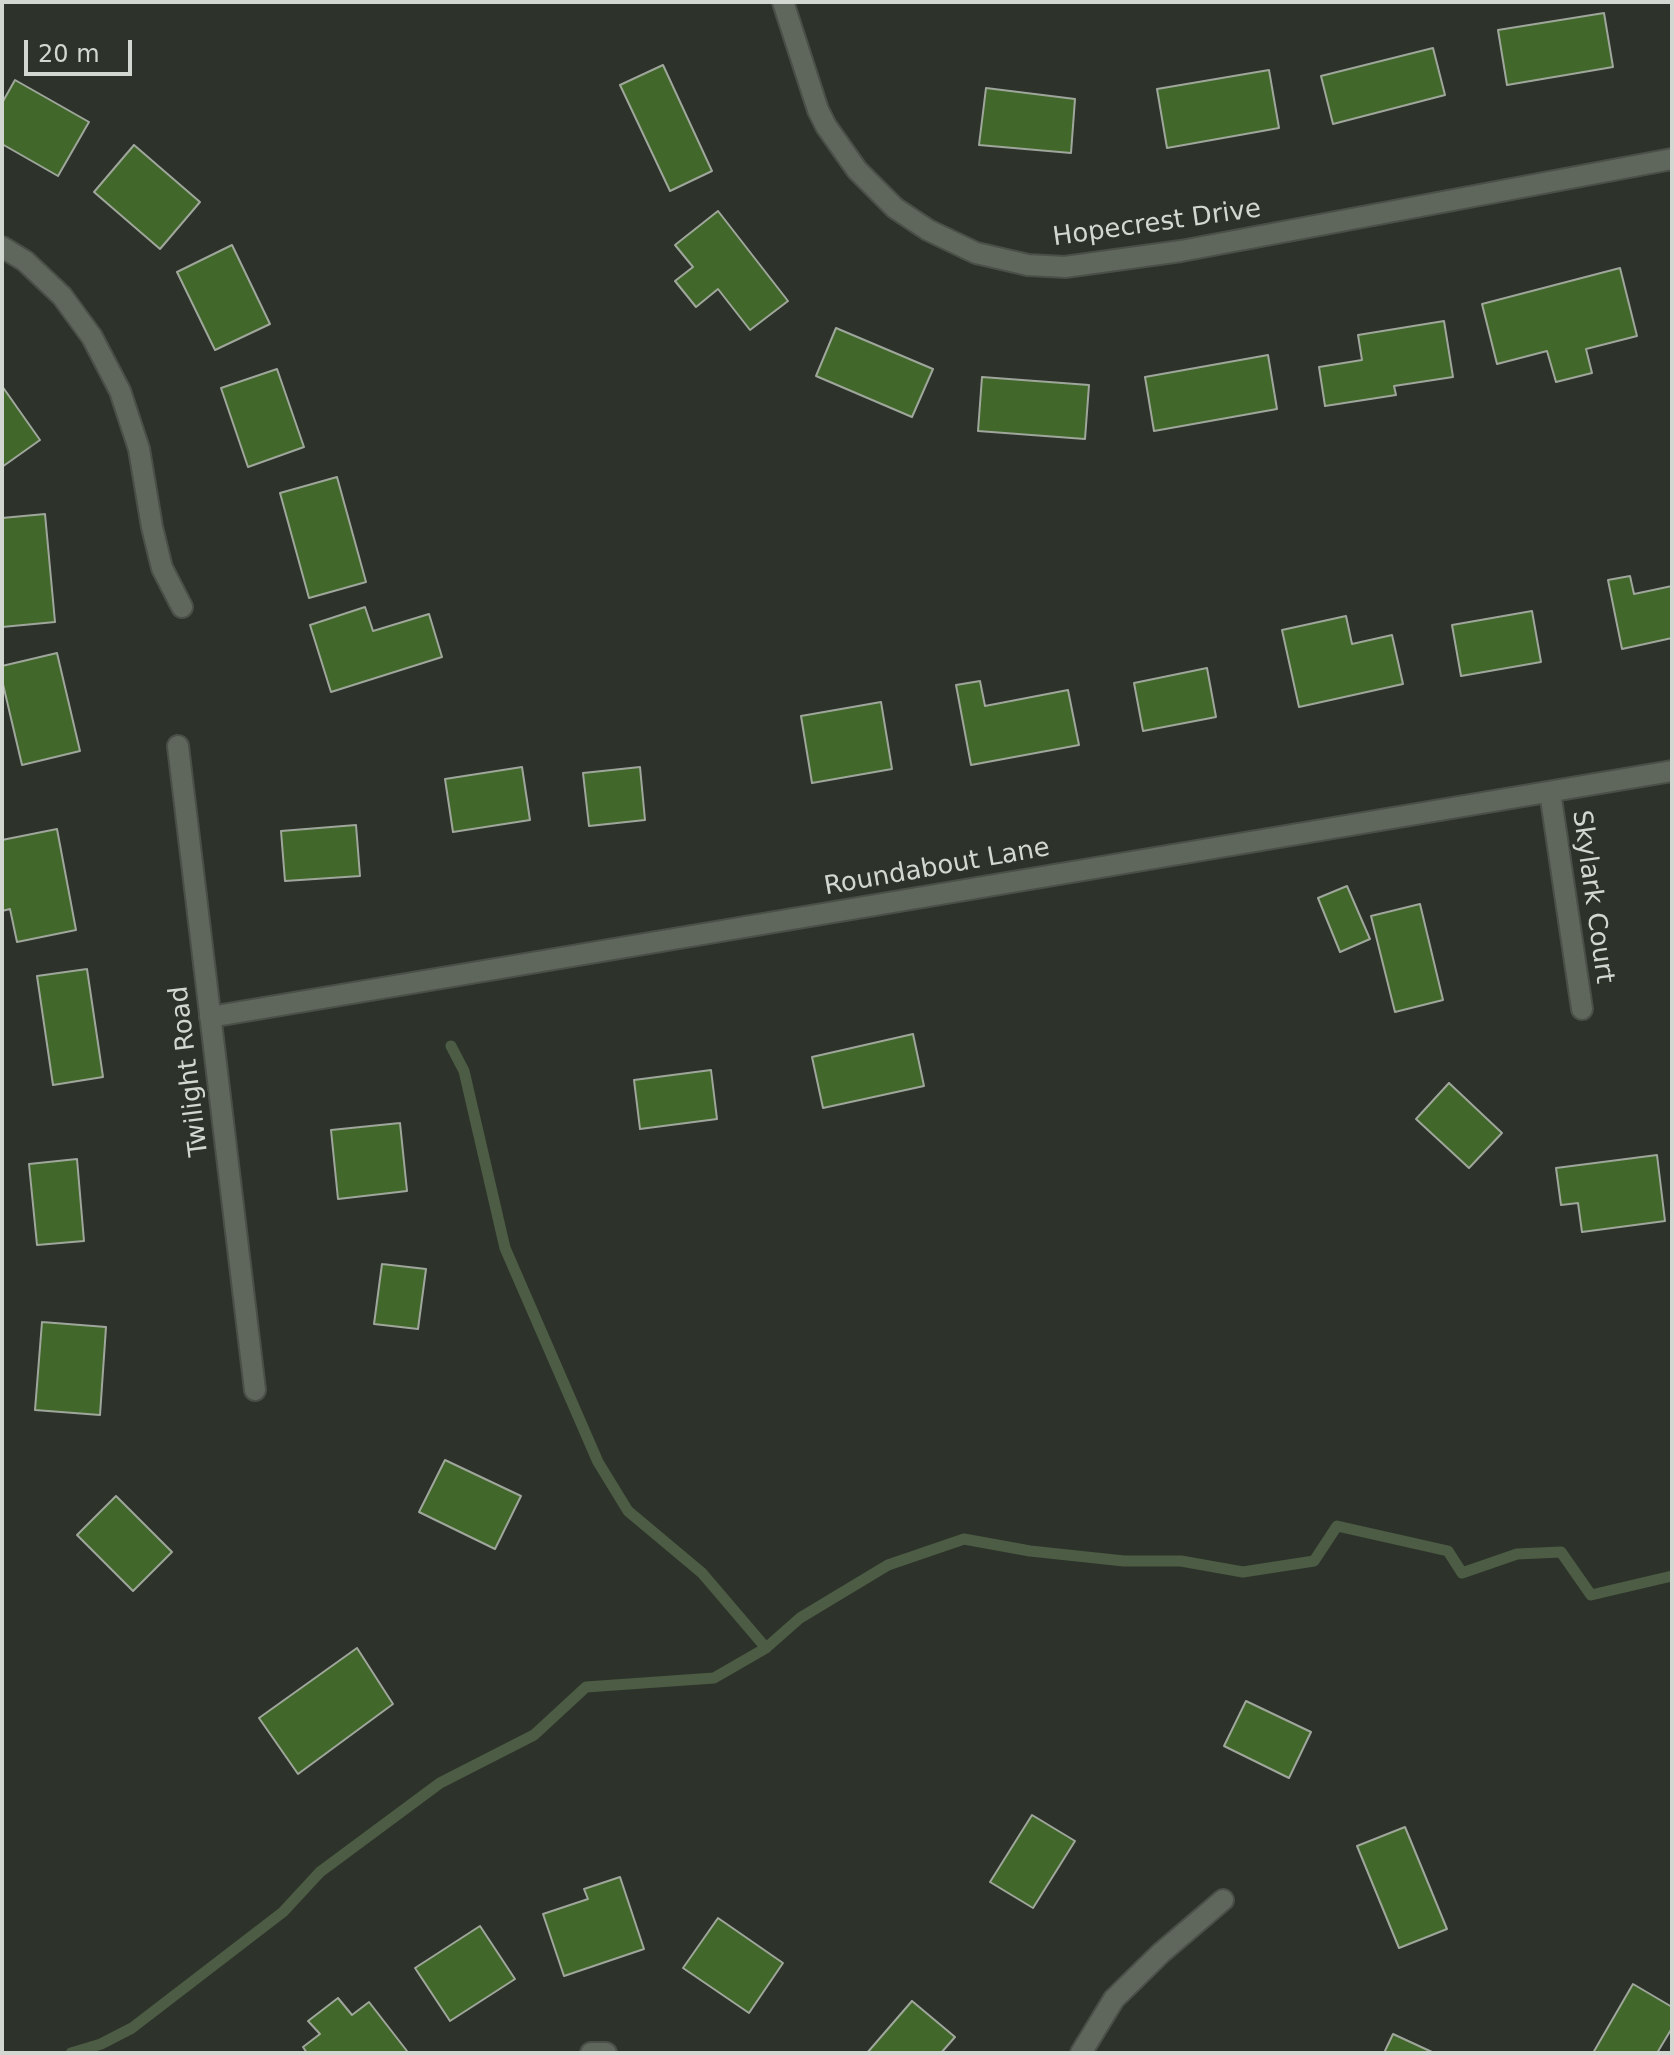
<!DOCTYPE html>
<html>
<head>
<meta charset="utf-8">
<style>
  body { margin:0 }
  #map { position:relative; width:1674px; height:2055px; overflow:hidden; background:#2d332a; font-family:"DejaVu Sans",sans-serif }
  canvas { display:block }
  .frame { position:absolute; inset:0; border:4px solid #d3d7d1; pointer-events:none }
  .scale { position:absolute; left:24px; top:40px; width:108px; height:36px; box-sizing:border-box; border:4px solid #d3d7d1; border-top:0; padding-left:10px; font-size:24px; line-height:28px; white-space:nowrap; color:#d3d7d1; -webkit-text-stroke:6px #2d332a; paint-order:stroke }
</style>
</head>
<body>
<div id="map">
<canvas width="1674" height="2055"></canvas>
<div class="frame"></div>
<div class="scale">20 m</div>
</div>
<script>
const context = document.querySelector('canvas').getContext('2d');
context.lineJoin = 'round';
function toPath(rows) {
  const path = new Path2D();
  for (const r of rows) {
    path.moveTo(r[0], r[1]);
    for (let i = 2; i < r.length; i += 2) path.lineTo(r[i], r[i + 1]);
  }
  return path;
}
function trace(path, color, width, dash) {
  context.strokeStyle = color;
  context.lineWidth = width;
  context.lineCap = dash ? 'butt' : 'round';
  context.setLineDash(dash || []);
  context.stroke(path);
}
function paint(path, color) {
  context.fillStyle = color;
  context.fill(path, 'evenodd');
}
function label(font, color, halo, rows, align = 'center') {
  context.font = font + ' "DejaVu Sans",sans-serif';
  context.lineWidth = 6;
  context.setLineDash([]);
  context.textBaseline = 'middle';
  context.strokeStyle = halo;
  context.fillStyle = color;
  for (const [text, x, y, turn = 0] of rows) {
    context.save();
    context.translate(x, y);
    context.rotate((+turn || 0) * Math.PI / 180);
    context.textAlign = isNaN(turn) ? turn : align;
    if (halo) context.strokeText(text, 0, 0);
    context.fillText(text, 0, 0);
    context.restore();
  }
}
trace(toPath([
  [451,1046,464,1071,505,1248,598,1462,628,1511,702,1573,766,1648],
  [71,2053,101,2044,132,2028,283,1912,320,1872,440,1783,534,1735,586,1687,714,1678,766,1648,800,1618,888,1565,964,1539,1030,1551,1124,1561,1181,1561,1243,1572,1314,1561,1337,1526,1448,1551,1462,1573,1517,1554,1561,1552,1591,1595,1672,1576]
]), '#4d5c44', 11);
const building = toPath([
  [1604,13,1613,67,1507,85,1498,30,1604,13],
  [1433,48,1445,95,1333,124,1321,76,1433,48],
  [663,65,712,171,670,191,620,85,663,65],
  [1269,70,1279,128,1167,148,1157,89,1269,70],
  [15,80,89,122,58,176,2,144,2,103,15,80],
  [986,88,1075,99,1071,153,979,145,986,88],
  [134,145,200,202,160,249,94,192,134,145],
  [718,211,788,301,750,330,718,289,696,307,675,281,693,267,675,245,718,211],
  [232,245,270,324,215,350,177,272,232,245],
  [1620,268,1637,336,1586,349,1592,373,1556,382,1547,351,1497,364,1482,304,1620,268],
  [1444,321,1453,377,1394,386,1396,395,1325,406,1319,367,1362,360,1358,335,1444,321],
  [836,328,933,369,912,417,816,376,836,328],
  [1268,355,1277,409,1154,431,1145,377,1268,355],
  [277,369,304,447,248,467,221,388,277,369],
  [982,377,1089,385,1085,439,978,431,982,377],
  [2,386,40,440,2,467,2,386],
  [337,477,366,582,309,598,280,493,337,477],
  [45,514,55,622,2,627,2,518,45,514],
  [1630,576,1634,594,1672,586,1672,638,1622,649,1608,580,1630,576],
  [365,607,373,631,429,614,442,657,331,692,310,625,365,607],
  [1532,611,1541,662,1461,676,1452,625,1532,611],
  [1346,616,1352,644,1392,635,1403,684,1299,707,1282,630,1346,616],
  [57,653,80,751,22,765,2,680,2,666,57,653],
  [1207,668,1216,717,1143,731,1134,683,1207,668],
  [980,681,985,706,1068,690,1079,745,971,765,956,685,980,681],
  [881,702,892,769,812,783,801,716,881,702],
  [522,767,530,820,453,832,445,779,522,767],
  [640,767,645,820,589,826,583,773,640,767],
  [356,825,360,876,285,881,281,831,356,825],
  [57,829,76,930,17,942,10,909,2,911,2,840,57,829],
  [1347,886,1370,939,1340,952,1318,898,1347,886],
  [1420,904,1443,1000,1395,1012,1371,916,1420,904],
  [87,969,103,1077,53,1085,37,976,87,969],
  [913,1034,924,1086,823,1108,812,1057,913,1034],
  [711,1070,717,1119,640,1129,634,1080,711,1070],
  [1449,1083,1502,1133,1469,1168,1416,1119,1449,1083],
  [400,1123,407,1191,338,1199,331,1130,400,1123],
  [1657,1155,1665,1221,1582,1232,1578,1203,1561,1205,1556,1168,1657,1155],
  [77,1159,84,1241,37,1245,29,1164,77,1159],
  [382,1264,426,1269,418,1329,374,1324,382,1264],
  [42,1322,106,1327,100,1415,35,1410,42,1322],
  [445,1460,521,1496,495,1549,419,1512,445,1460],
  [116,1496,172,1552,133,1591,77,1535,116,1496],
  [357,1648,393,1704,298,1774,259,1718,357,1648],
  [1246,1701,1311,1732,1289,1778,1224,1746,1246,1701],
  [1032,1815,1075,1841,1033,1908,990,1882,1032,1815],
  [1405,1827,1447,1929,1399,1948,1357,1846,1405,1827],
  [620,1877,644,1949,564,1976,543,1914,588,1899,584,1889,620,1877],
  [718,1918,783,1963,749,2013,683,1968,718,1918],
  [480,1926,515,1979,450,2021,415,1968,480,1926],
  [1633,1984,1672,2007,1672,2028,1657,2053,1593,2053,1633,1984],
  [338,1998,352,2015,369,2002,407,2051,405,2053,307,2053,303,2047,320,2034,308,2021,338,1998],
  [912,2001,955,2037,941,2053,867,2053,912,2001],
  [1393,2034,1432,2052,1431,2053,1384,2053,1393,2034]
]);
paint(building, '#42672a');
trace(building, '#9fa69b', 2);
const minor = toPath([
  [783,2,818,110,826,126,857,170,895,208,928,230,976,253,1028,265,1065,267,1181,251,1672,159],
  [2,247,25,261,62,296,92,337,120,391,139,449,152,527,162,568,182,607],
  [178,746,255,1390],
  [1550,792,1582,1009],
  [210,1017,1672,771],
  [591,2053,606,2053],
  [1081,2053,1114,1999,1161,1953,1223,1900]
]);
trace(minor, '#4a4f47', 24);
trace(minor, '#5f665c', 20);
label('26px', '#d3d7d1', '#2d332a', [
  ["Hopecrest Drive",1157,224,-8],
  ["Roundabout Lane",937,868,-10],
  ["Skylark Court",1592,897,82],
  ["Twilight Road",190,1071,-97]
]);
</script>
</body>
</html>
